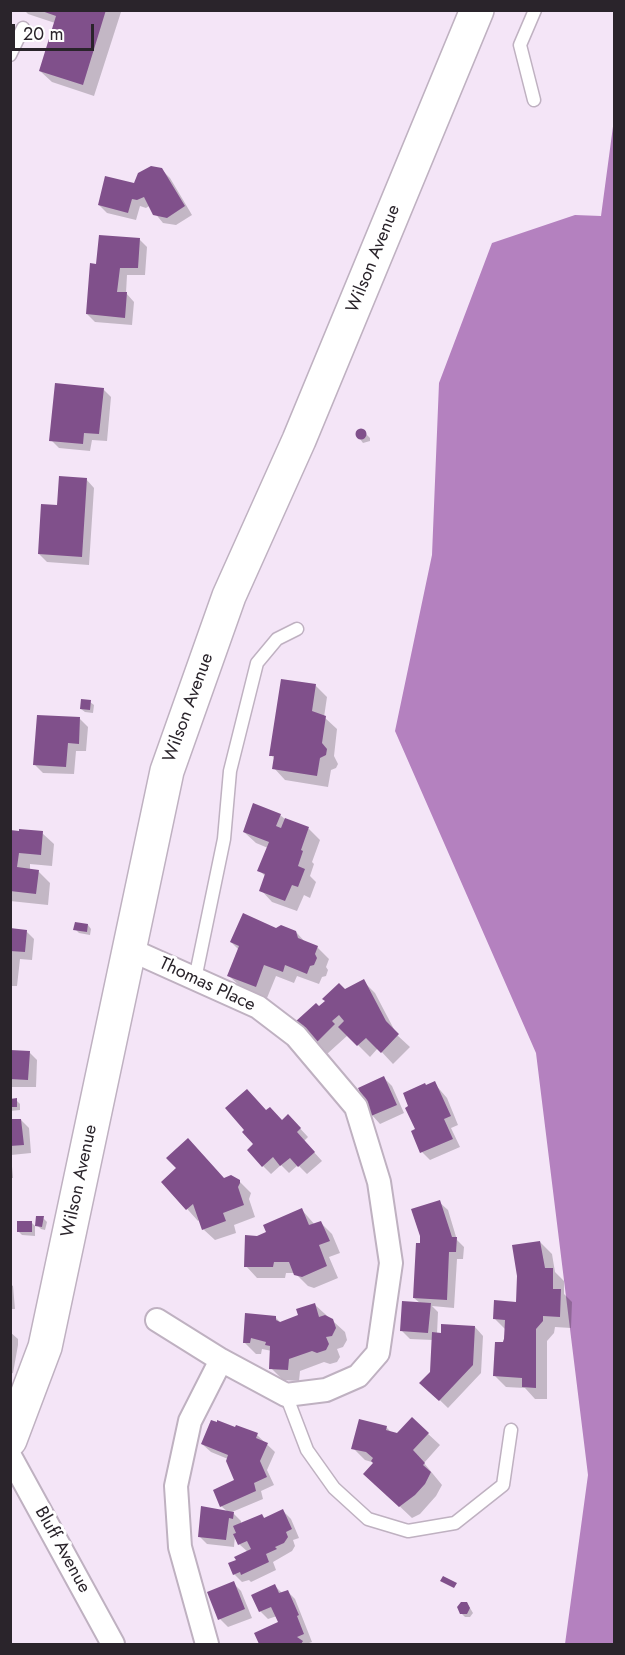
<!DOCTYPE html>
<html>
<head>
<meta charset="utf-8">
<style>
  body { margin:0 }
  #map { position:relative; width:625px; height:1655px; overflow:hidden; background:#f4e5f7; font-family:Jost,sans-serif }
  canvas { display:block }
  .frame { position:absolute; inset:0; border:12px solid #2a242b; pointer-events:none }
  .scale { position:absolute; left:12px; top:24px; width:82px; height:27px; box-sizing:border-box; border:3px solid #2a242b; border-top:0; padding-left:8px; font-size:18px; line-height:21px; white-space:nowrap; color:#2a242b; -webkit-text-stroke:4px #fff; paint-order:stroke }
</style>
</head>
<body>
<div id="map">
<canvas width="625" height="1655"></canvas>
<div class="frame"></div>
<div class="scale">20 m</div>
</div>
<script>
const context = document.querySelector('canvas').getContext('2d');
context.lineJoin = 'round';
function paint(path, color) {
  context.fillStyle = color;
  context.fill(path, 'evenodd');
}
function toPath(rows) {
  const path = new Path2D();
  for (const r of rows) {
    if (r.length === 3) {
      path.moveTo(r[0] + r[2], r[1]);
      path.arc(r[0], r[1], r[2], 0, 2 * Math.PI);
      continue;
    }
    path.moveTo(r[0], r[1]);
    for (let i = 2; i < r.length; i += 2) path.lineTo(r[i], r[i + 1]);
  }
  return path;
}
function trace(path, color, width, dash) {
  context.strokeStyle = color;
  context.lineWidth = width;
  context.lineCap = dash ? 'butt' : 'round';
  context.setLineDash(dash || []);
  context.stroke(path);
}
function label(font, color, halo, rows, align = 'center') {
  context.font = font + ' Jost,sans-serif';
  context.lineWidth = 6;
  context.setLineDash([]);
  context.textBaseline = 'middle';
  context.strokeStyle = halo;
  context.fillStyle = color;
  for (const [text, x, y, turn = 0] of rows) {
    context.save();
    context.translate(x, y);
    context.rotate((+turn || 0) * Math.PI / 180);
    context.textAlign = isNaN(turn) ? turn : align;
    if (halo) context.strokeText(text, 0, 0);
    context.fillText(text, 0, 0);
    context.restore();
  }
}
paint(toPath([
  [614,119,614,1644,565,1644,588,1475,536,1053,395,731,432,555,439,383,492,243,575,215,601,216]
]), '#b481bf');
paint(toPath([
  [24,10,121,12,94,96,52,82,40,71,55,23,28,14],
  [161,169,170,178,192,215,176,225,163,223,149,206,146,208,140,206,136,220,107,213,99,205],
  [139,239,147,247,145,275,127,275,126,293,134,302,132,325,95,322,87,314,98,265],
  [103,389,111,397,107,441,92,440,90,451,59,448,51,440],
  [363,431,370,438,370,441,363,443,357,435,357,432],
  [86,479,94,488,89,565,47,562,39,554,59,507],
  [315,685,327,697,324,717,337,729,334,756,338,764,336,768,331,770,328,787,285,780,274,768,275,759,271,755],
  [90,702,94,705,93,713,85,712,81,709],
  [80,719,88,727,86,751,76,751,74,774,43,773,35,765],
  [280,815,285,819,309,829,320,840,312,862,314,864,310,876,316,882,310,898,304,895,297,911,272,902,261,890,266,877,259,870,268,848,256,843,244,832],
  [10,831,42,833,54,844,52,866,30,864,30,870,38,871,50,883,48,905,10,901],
  [88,925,91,929,90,935,79,933,75,929],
  [10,929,26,931,34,939,32,960,20,959,17,986,10,986],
  [276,930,296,932,306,943,317,947,329,959,326,967,328,970,326,976,322,977,319,984,297,976,294,983,276,976,267,998,241,987,229,976,239,950,231,942],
  [363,981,375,993,397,1035,410,1047,393,1064,378,1048,370,1057,348,1035,327,1054,316,1043,319,1008,345,991],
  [10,1051,29,1052,37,1060,36,1087,10,1087],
  [384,1078,392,1086,404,1113,380,1124,372,1115],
  [434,1083,447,1098,458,1125,451,1128,460,1147,430,1160,422,1152,417,1130,427,1086],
  [10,1100,16,1100,20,1104,20,1110,10,1111],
  [267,1112,282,1121,296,1124,308,1137,304,1141,322,1161,307,1174,298,1165,289,1173,281,1165,271,1174,263,1166,255,1145],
  [21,1120,29,1128,31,1153,11,1155,13,1178,10,1178,10,1121],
  [224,1179,239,1181,251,1193,249,1199,255,1217,234,1225,236,1233,215,1240,203,1229,200,1219,198,1221,163,1182],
  [439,1202,448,1210,457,1240,464,1247,463,1259,457,1259,454,1308,432,1306,438,1312,437,1334,475,1327,483,1336,481,1373,448,1408,422,1383,431,1372,433,1340,410,1339,402,1331,420,1303,414,1298,421,1244],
  [302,1210,315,1225,320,1222,332,1234,340,1253,329,1257,338,1278,314,1288,308,1286,295,1273,286,1273,285,1278,257,1278,246,1266,257,1237,268,1233],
  [43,1218,47,1222,45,1230,41,1229,37,1225],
  [31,1222,35,1226,35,1236,22,1235,18,1231],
  [540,1242,552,1254,555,1272,564,1281,564,1294,572,1302,571,1328,555,1327,554,1333,547,1341,547,1399,535,1399,525,1388,506,1387,495,1376,506,1330,495,1319,517,1303],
  [10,1284,13,1286,15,1309,10,1309],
  [314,1304,345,1332,347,1340,343,1347,337,1349,340,1357,337,1362,330,1364,324,1362,300,1371,299,1381,283,1380,271,1368,272,1351,262,1349,261,1354,256,1354,244,1342,276,1318,281,1323,300,1316],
  [10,1332,18,1339,18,1345,13,1373,10,1374],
  [412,1419,440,1445,424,1463,442,1485,436,1496,420,1514,412,1518,377,1485,375,1463,365,1460,353,1448,386,1427,392,1433,397,1435],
  [257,1435,275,1452,267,1470,274,1485,261,1491,263,1499,232,1512,241,1521,241,1524,262,1515,265,1519,283,1511,291,1519,299,1538,293,1540,295,1546,292,1551,273,1562,276,1570,251,1582,249,1580,242,1582,234,1574,238,1561,248,1552,239,1544,235,1535,234,1547,207,1544,199,1536,228,1512,221,1506,236,1481,228,1459,211,1452,202,1444],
  [233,1583,241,1591,252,1618,228,1627,220,1619,209,1592],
  [275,1586,282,1593,287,1591,295,1599,312,1642,306,1644,261,1644,256,1633,280,1623,277,1616,268,1619,260,1611],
  [467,1603,473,1613,470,1617,465,1617,461,1613]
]), '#0003');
paint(toPath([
  [39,10,106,10,83,85,39,71,56,16],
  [151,166,162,168,185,206,167,218,153,215,144,197,137,200,132,199,128,213,98,205,105,176,134,183,138,173],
  [99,235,140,238,138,268,120,268,117,292,127,292,125,318,86,314,90,263,96,264],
  [55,383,104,388,99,434,84,433,83,444,49,441],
  [361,434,5.5],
  [59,476,87,478,82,557,38,554,41,504,57,505],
  [281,679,316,684,312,711,326,716,322,743,327,749,326,755,320,758,317,776,272,769,274,756,269,756],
  [81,699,91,700,90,710,80,709],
  [37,715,80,717,79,744,68,743,66,767,33,765],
  [253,803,281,814,276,826,281,828,285,818,309,827,301,850,303,851,298,866,305,869,298,887,292,885,285,901,259,891,265,874,257,871,269,842,243,832],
  [19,829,43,831,41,855,19,853,17,867,39,870,36,894,10,891,10,830,19,831],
  [243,913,276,928,281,925,296,931,298,938,318,946,315,954,317,958,314,965,310,966,307,974,285,965,283,972,264,965,256,987,227,976,239,946,230,942],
  [75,922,88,924,87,932,73,930],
  [10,928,27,930,25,952,10,951],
  [364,979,386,1021,399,1034,381,1053,366,1038,357,1046,338,1027,344,1021,339,1015,332,1021,335,1024,315,1044,295,1022,316,1003,319,1006,325,1001,322,999,339,983,345,989],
  [10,1050,30,1051,28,1080,10,1079],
  [384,1076,397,1105,371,1116,358,1088],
  [435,1081,451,1116,444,1119,453,1139,420,1153,411,1131,415,1129,405,1108,408,1106,403,1093,425,1083,426,1085],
  [247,1089,266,1110,270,1107,282,1120,288,1114,301,1128,297,1132,315,1152,298,1167,290,1158,280,1166,273,1157,262,1167,247,1150,253,1144,242,1132,244,1130,225,1108],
  [17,1098,17,1107,10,1107,10,1099],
  [10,1119,21,1119,24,1145,10,1146],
  [188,1138,224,1178,231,1175,240,1180,240,1183,238,1187,244,1205,223,1213,226,1221,202,1230,193,1204,186,1210,161,1182,176,1168,166,1158],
  [440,1200,452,1237,457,1237,456,1252,449,1252,447,1300,413,1298,416,1243,420,1243,420,1236,411,1209],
  [302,1208,309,1225,321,1221,330,1241,319,1245,327,1266,302,1277,294,1275,289,1262,274,1262,273,1267,244,1267,245,1235,257,1236,266,1232,263,1225],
  [36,1216,44,1216,42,1227,35,1226],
  [17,1221,32,1221,32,1232,17,1232],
  [540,1241,545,1268,553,1268,553,1289,561,1289,560,1317,543,1316,543,1321,536,1329,536,1388,522,1387,522,1378,493,1376,495,1342,503,1342,504,1339,505,1320,493,1319,494,1300,516,1302,517,1276,512,1245],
  [402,1301,431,1303,428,1333,400,1331],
  [315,1303,319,1317,325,1315,333,1319,336,1328,332,1336,326,1337,329,1344,326,1350,317,1353,312,1351,289,1359,288,1370,269,1369,270,1346,265,1345,266,1342,251,1338,250,1343,243,1343,245,1313,276,1316,276,1320,280,1322,298,1315,296,1309],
  [441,1324,475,1326,473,1365,439,1401,419,1383,430,1372,432,1332,441,1333],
  [412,1417,429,1433,413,1450,425,1463,423,1465,431,1472,425,1484,415,1495,399,1507,363,1474,373,1463,371,1461,373,1458,366,1452,351,1449,359,1419,387,1426,386,1430,397,1433],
  [211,1420,217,1422,217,1420,235,1427,236,1425,258,1433,256,1438,268,1443,260,1461,267,1477,254,1483,256,1491,220,1507,213,1490,234,1480,226,1461,228,1455,201,1444],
  [201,1506,234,1512,233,1519,229,1518,226,1540,198,1537],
  [283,1509,292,1529,286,1532,288,1537,284,1543,275,1547,277,1549,266,1554,269,1562,241,1575,240,1572,233,1575,228,1563,236,1560,234,1557,251,1549,247,1541,238,1545,233,1534,236,1533,233,1526,262,1514,264,1518],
  [443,1576,457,1583,454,1588,440,1581],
  [234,1581,245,1609,218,1620,207,1592],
  [275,1584,279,1593,288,1590,299,1615,297,1616,304,1634,297,1637,303,1641,301,1644,259,1644,254,1633,278,1622,271,1607,259,1612,251,1595],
  [461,1602,467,1602,470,1608,467,1614,460,1614,457,1607]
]), '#80508b');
const service = toPath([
  [10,55,23,28],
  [534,100,520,45,535,10],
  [195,979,224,839,230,771,257,663,277,639,297,629],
  [286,1395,307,1450,334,1488,368,1519,408,1531,455,1523,503,1485,511,1430]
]);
const minor = toPath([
  [129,949,258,1007,296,1036,356,1107,379,1182,391,1263,378,1353,358,1376,326,1390,286,1395,221,1360,157,1320],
  [10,1456,113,1644],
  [207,1644,180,1547,176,1486,190,1421,221,1360]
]);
const secondary = toPath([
  [10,1440,45,1347,167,771,229,596,299,440,477,10]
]);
trace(service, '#bfb1c1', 15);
trace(minor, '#bfb1c1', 26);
trace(secondary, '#bfb1c1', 36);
trace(service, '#fff', 12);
trace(minor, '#fff', 22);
trace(secondary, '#fff', 33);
label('18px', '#2a242b', '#fff', [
  ["Wilson Avenue",374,259,-68],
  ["Wilson Avenue",189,708,-70],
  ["Thomas Place",207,985,25],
  ["Wilson Avenue",80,1181,-78],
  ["Bluff Avenue",62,1550,61]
]);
</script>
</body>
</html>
